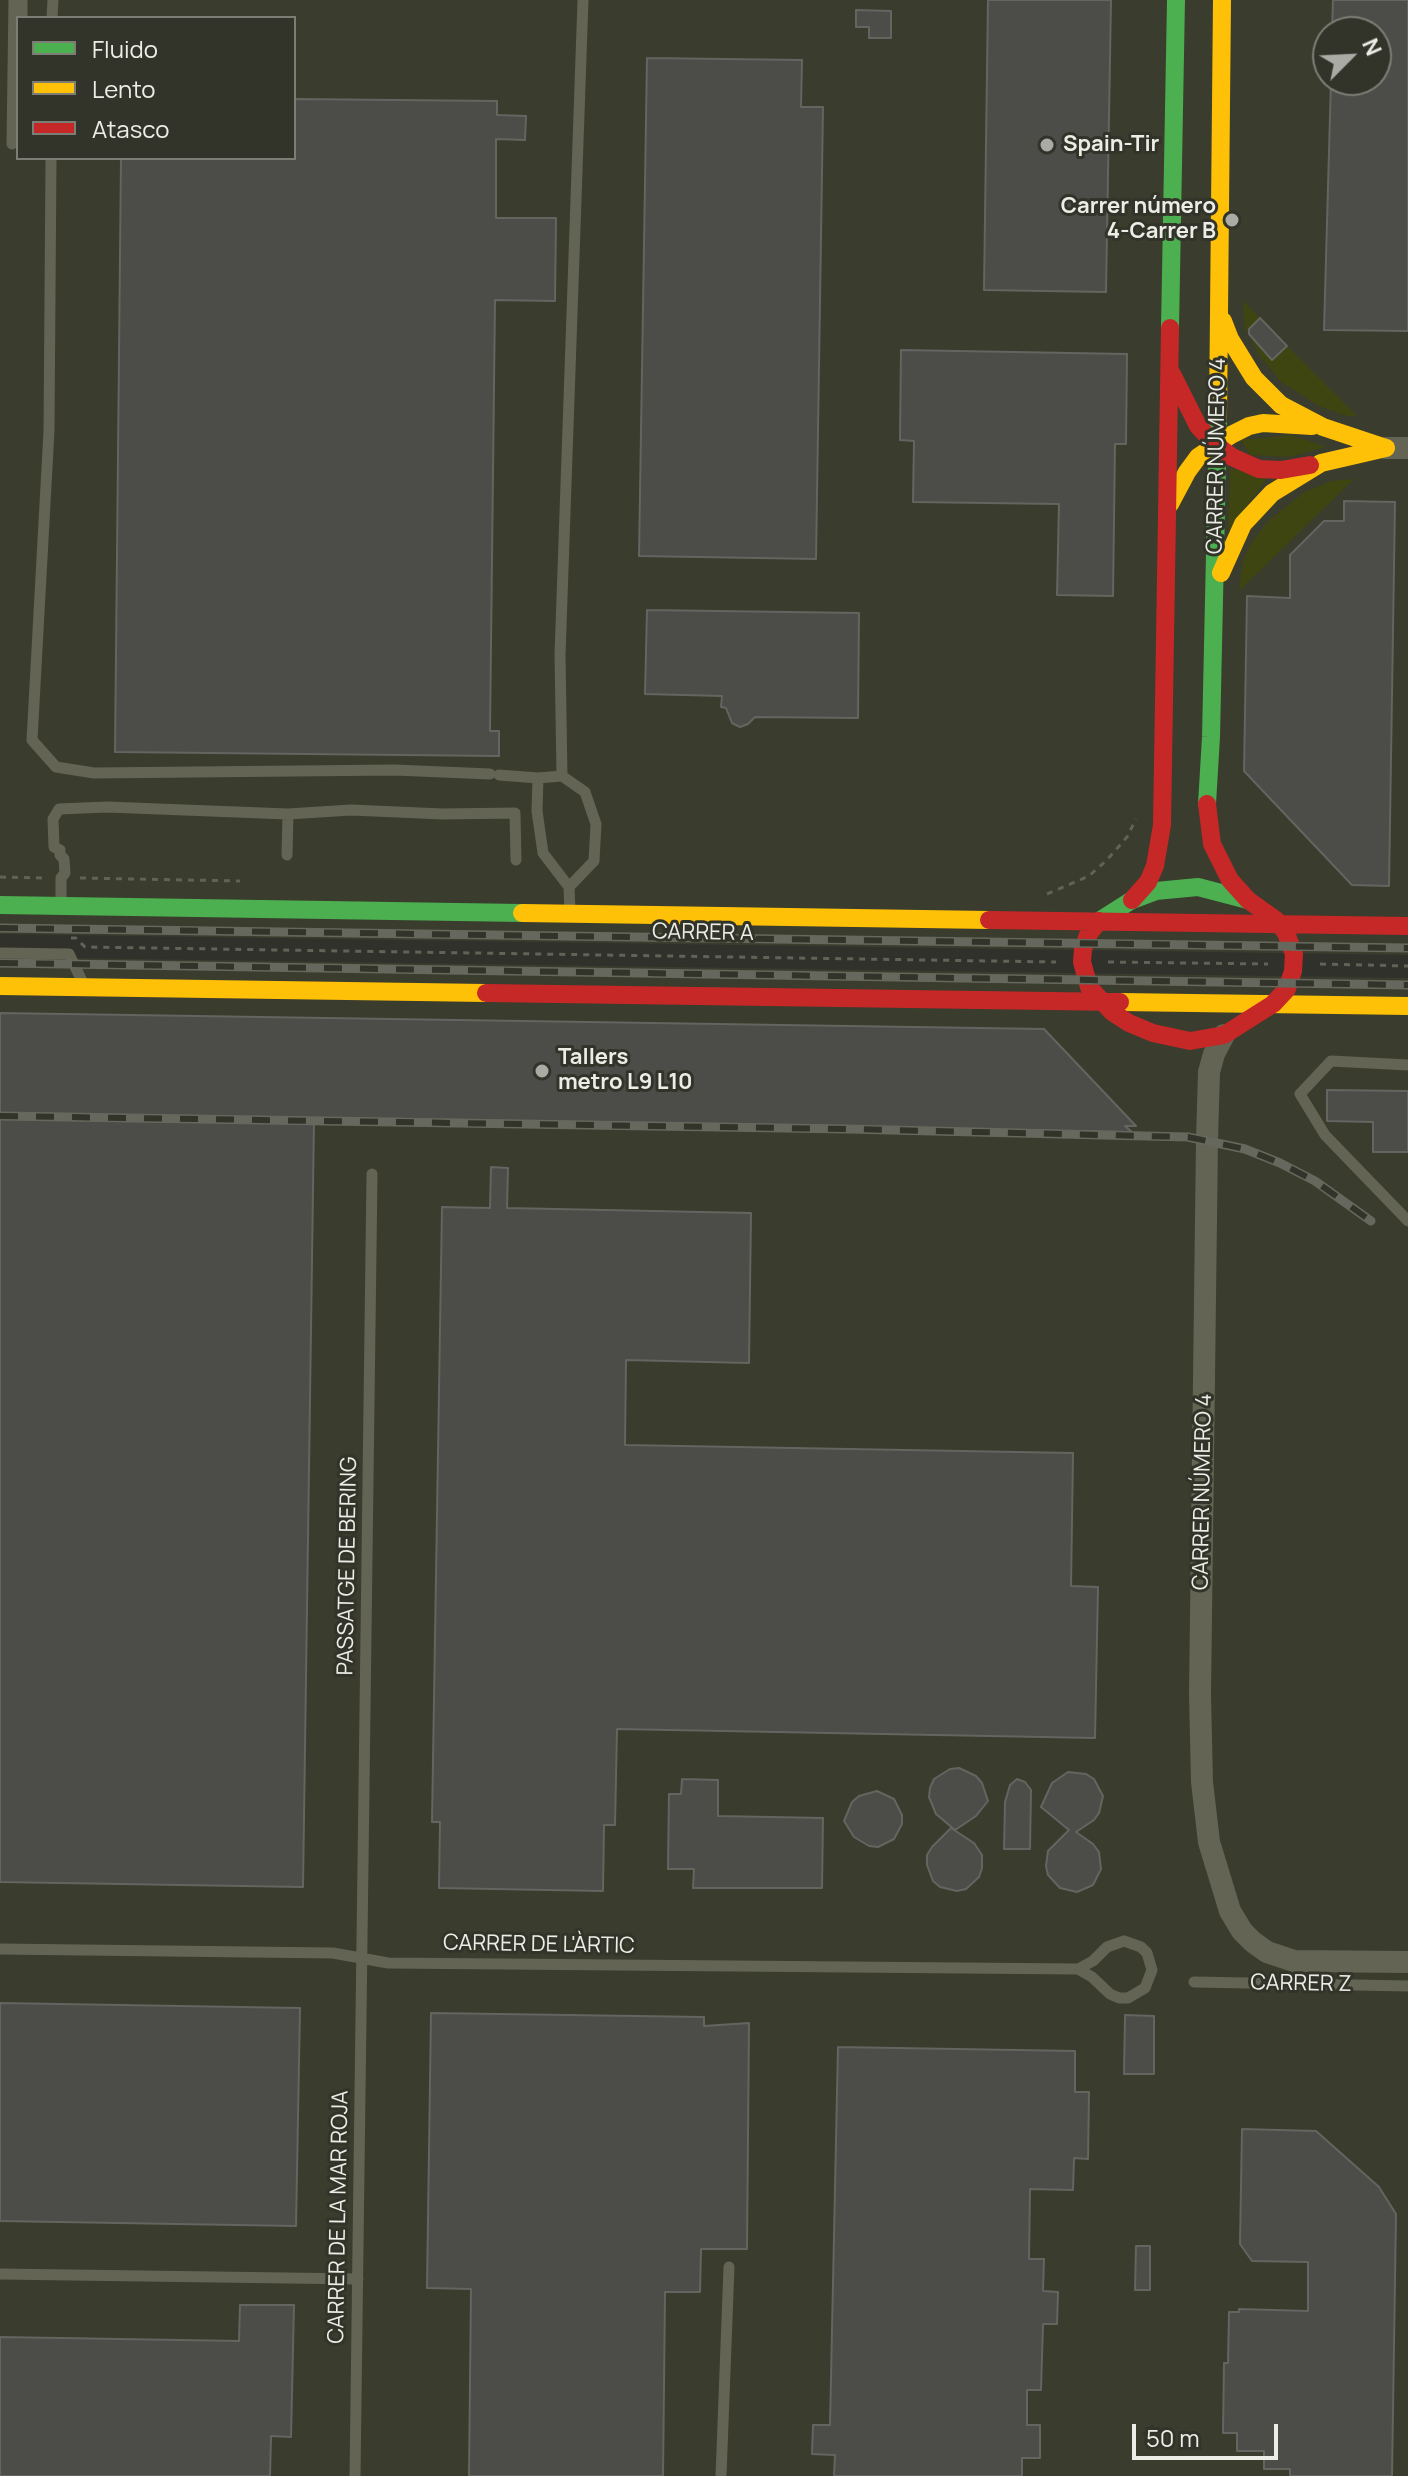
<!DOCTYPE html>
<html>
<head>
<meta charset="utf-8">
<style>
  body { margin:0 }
  #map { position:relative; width:1408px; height:2476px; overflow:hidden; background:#31312c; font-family:Manrope,sans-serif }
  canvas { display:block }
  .legend { position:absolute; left:16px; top:16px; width:280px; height:144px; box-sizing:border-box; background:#323429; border:2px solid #7c7e75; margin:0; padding:10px 14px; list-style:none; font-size:24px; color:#ecede6 }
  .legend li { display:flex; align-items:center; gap:16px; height:40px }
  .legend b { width:40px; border:2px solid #7c7e75 }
  .north { position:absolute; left:1312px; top:16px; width:80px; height:80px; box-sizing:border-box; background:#323429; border:2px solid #7c7e75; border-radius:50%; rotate:66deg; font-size:22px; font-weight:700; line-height:32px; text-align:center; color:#ecede6 }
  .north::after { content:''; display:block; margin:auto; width:28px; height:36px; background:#ababa5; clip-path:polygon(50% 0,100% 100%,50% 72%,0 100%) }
  .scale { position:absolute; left:1132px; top:2424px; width:146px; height:36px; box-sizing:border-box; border:4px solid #ecede6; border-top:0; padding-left:10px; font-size:24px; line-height:28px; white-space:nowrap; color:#ecede6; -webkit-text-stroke:6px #323429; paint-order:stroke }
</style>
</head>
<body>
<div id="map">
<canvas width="1408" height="2476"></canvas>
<ul class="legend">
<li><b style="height:10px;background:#4caf50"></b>Fluido</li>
<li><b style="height:10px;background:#ffc107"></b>Lento</li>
<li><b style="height:10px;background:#c62828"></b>Atasco</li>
</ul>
<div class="north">N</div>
<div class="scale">50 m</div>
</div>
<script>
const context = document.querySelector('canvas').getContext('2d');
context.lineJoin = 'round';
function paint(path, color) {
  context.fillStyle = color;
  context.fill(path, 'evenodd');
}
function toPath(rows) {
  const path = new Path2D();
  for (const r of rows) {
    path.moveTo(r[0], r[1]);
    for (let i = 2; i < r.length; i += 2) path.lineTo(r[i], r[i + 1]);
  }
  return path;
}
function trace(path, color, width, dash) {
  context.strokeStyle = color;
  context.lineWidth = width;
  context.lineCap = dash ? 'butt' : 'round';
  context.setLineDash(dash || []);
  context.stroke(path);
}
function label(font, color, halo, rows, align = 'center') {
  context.font = font + ' Manrope,sans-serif';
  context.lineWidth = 6;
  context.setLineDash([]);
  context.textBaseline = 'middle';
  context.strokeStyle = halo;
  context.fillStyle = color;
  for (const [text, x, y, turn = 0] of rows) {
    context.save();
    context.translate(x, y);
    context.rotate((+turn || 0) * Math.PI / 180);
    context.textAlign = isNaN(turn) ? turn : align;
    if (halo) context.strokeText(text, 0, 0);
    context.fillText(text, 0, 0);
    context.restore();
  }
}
paint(toPath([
  [0,0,1408,0,1408,955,0,934],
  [18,18,294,18,294,158,18,158],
  [1328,32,1376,32,1376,80,1328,80],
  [0,957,1408,978,1408,2476,0,2476]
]), '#3a3c2d');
paint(toPath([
  [1243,301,1260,318,1249,329,1249,335,1272,360,1287,346,1357,416,1346,416,1319,406,1281,382,1260,356,1245,328],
  [1291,435,1324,446,1324,448,1289,457,1250,455,1241,440],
  [1230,468,1267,478,1228,532],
  [1354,479,1239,591,1243,561,1249,547,1267,522,1304,492,1332,481]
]), '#3f4511');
const building = toPath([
  [988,0,1111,0,1106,292,984,290,988,0],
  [1333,0,1408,0,1408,331,1324,330,1331,80,1376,80,1376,32,1332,32,1333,0],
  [856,10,891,11,891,38,869,38,869,27,856,27,856,10],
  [647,58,802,60,801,107,823,107,816,559,639,556,647,58],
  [294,99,497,101,497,115,526,116,525,140,496,139,496,218,556,218,555,301,495,300,490,731,499,731,499,756,115,752,121,158,294,158,294,99],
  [1260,318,1287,346,1272,360,1249,334,1249,329,1260,318],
  [901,350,1127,354,1126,444,1115,444,1113,596,1057,595,1059,504,913,502,914,441,900,440,901,350],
  [1344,501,1395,502,1389,886,1352,885,1244,771,1247,596,1290,598,1290,555,1324,521,1344,521,1344,501],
  [647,610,859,613,858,718,755,717,748,724,740,727,732,723,726,708,721,707,722,696,645,694,647,610],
  [0,1013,1044,1029,1136,1126,1125,1126,1132,1132,314,1119,303,1887,0,1882,0,1013],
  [1327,1090,1408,1091,1408,1152,1373,1152,1373,1122,1327,1121,1327,1090],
  [491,1167,508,1168,507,1208,751,1213,749,1363,626,1360,625,1445,1073,1453,1071,1586,1098,1587,1095,1738,617,1729,615,1825,604,1825,603,1891,439,1888,440,1822,432,1822,442,1207,490,1208,491,1167],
  [959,1768,976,1776,982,1783,988,1801,976,1816,955,1830,936,1814,929,1797,930,1788,934,1779,950,1769,959,1768],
  [1068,1772,1086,1774,1094,1779,1103,1796,1099,1813,1094,1820,1076,1832,1093,1844,1099,1852,1101,1869,1093,1885,1077,1892,1060,1888,1048,1875,1046,1866,1048,1851,1069,1830,1041,1807,1052,1783,1068,1772],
  [682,1779,718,1780,718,1816,823,1818,822,1888,693,1888,694,1869,668,1869,669,1794,681,1794,682,1779],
  [1017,1779,1025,1782,1031,1790,1030,1849,1004,1849,1005,1802,1010,1785,1017,1779],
  [877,1791,894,1799,902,1815,902,1824,894,1839,878,1847,869,1846,854,1837,844,1821,852,1802,859,1796,877,1791],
  [951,1828,974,1843,982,1855,982,1868,979,1877,966,1889,957,1891,940,1887,933,1881,927,1865,927,1855,932,1847,951,1828],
  [0,2003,300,2008,296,2226,0,2221,0,2003],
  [431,2013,704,2017,704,2026,749,2023,747,2249,701,2249,700,2292,665,2292,663,2476,469,2476,471,2289,427,2288,431,2013],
  [1125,2015,1154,2016,1154,2074,1124,2074,1125,2015],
  [838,2047,1075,2051,1075,2092,1089,2092,1088,2159,1074,2158,1073,2190,1030,2189,1029,2259,1044,2259,1043,2291,1058,2292,1057,2324,1043,2324,1041,2390,1027,2390,1027,2425,1040,2425,1040,2458,1022,2458,1022,2476,834,2476,835,2455,812,2454,813,2425,830,2425,838,2047],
  [1242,2129,1316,2131,1379,2187,1396,2214,1392,2476,1290,2476,1290,2469,1264,2469,1264,2451,1237,2451,1237,2433,1223,2433,1224,2363,1228,2363,1229,2312,1239,2312,1239,2309,1308,2311,1308,2262,1252,2261,1240,2244,1242,2129],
  [1136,2246,1150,2246,1150,2290,1135,2290,1136,2246],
  [240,2305,294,2305,291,2437,271,2436,270,2476,0,2476,0,2337,239,2341,240,2305]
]);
paint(building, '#4c4c48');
trace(building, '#646560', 2);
trace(toPath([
  [0,877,44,878],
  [80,878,240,881],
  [1047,894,1089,876,1107,860,1127,837,1136,819],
  [71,938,76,938,85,947,1056,962],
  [1108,962,1268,964],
  [1320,964,1408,966]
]), '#616356', 3, [6, 6]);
trace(toPath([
  [22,18,22,0],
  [52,18,53,0],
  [12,144,14,0],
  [51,158,49,431,32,740,56,767,94,773,395,770,490,774],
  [499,775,538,778,562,776,560,655,583,0],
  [562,776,585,792,596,824,594,861,569,887],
  [538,778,537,811,543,853,569,887,570,912],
  [287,855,288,814,351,810,443,814,515,813,516,860],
  [61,902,61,878,65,873,64,859,60,855,60,850,54,847,53,819,59,809,107,807,288,814],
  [0,953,69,954,83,983],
  [1408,1065,1331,1061,1300,1094,1325,1135,1408,1221],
  [1124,1941,1141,1947,1147,1953,1152,1970,1145,1988,1128,1998,1119,1998,1110,1994,1092,1977,1078,1969,1093,1961,1107,1947,1124,1941],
  [0,1949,333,1953,388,1963,1078,1969],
  [1194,1982,1408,1986],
  [0,2274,358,2279],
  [355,2476,372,1174],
  [721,2476,729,2267]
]), '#636454', 11);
trace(toPath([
  [1386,448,1408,448],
  [1224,1035,1214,1054,1209,1072,1207,1140,1200,1695,1202,1782,1209,1842,1230,1911,1242,1931,1253,1942,1267,1952,1294,1961,1408,1962]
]), '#636454', 22);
trace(toPath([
  [1170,328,1176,0],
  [1207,804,1211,737,1218,417],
  [0,905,522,913],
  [1099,921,1132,900,1156,891,1198,887,1248,900]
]), '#4caf50', 18);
trace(toPath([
  [1223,321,1230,339,1254,378,1281,405,1323,427,1386,448],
  [1218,417,1222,0],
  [1170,504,1187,472,1198,457,1231,435,1249,426,1263,423,1312,426],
  [1221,573,1243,524,1272,493,1321,463,1386,448],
  [522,913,989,920],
  [0,986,486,993],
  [1120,1002,1408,1006]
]), '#ffc107', 18);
trace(toPath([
  [1172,374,1198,426,1216,445,1232,457,1259,469,1281,470,1310,465],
  [1132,900,1148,882,1155,866,1162,825,1170,328],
  [989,920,1408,926],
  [1099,921,1088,935,1083,949,1082,962,1089,987,1112,1012,1129,1023,1153,1033,1190,1041,1224,1035,1273,1004,1287,989,1293,971,1294,954,1286,933,1276,920,1248,900,1230,880,1212,844,1207,804],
  [486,993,1120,1002]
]), '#c62828', 18);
const rail = toPath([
  [0,928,1408,948],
  [0,963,1408,985],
  [0,1116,848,1129,1188,1137,1245,1149,1280,1163,1315,1181,1371,1221]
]);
trace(rail, '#67685d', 9);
trace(rail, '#323429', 6, [18]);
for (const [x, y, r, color] of [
  [1047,145,8,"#ababa5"],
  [1232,220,8,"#ababa5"],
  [542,1071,8,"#ababa5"]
]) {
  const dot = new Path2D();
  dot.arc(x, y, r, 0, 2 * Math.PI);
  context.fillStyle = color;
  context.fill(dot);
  trace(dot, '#323429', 3);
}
label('bold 22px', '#ecede6', '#323429', [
  ["Spain-Tir",1063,145],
  ["Carrer número",1216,207,"right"],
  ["4-Carrer B",1216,232,"right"],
  ["Tallers",558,1058],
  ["metro L9 L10",558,1083]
], 'left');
label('22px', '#ecede6', '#323429', [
  ["CARRER NÚMERO 4",1217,456,-89],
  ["CARRER A",703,933,1],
  ["CARRER NÚMERO 4",1203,1492,-89],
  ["PASSATGE DE BERING",348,1566,-89],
  ["CARRER DE L'ÀRTIC",539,1945,1],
  ["CARRER Z",1301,1984,1],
  ["CARRER DE LA MAR ROJA",339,2217,-89]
]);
</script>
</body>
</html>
